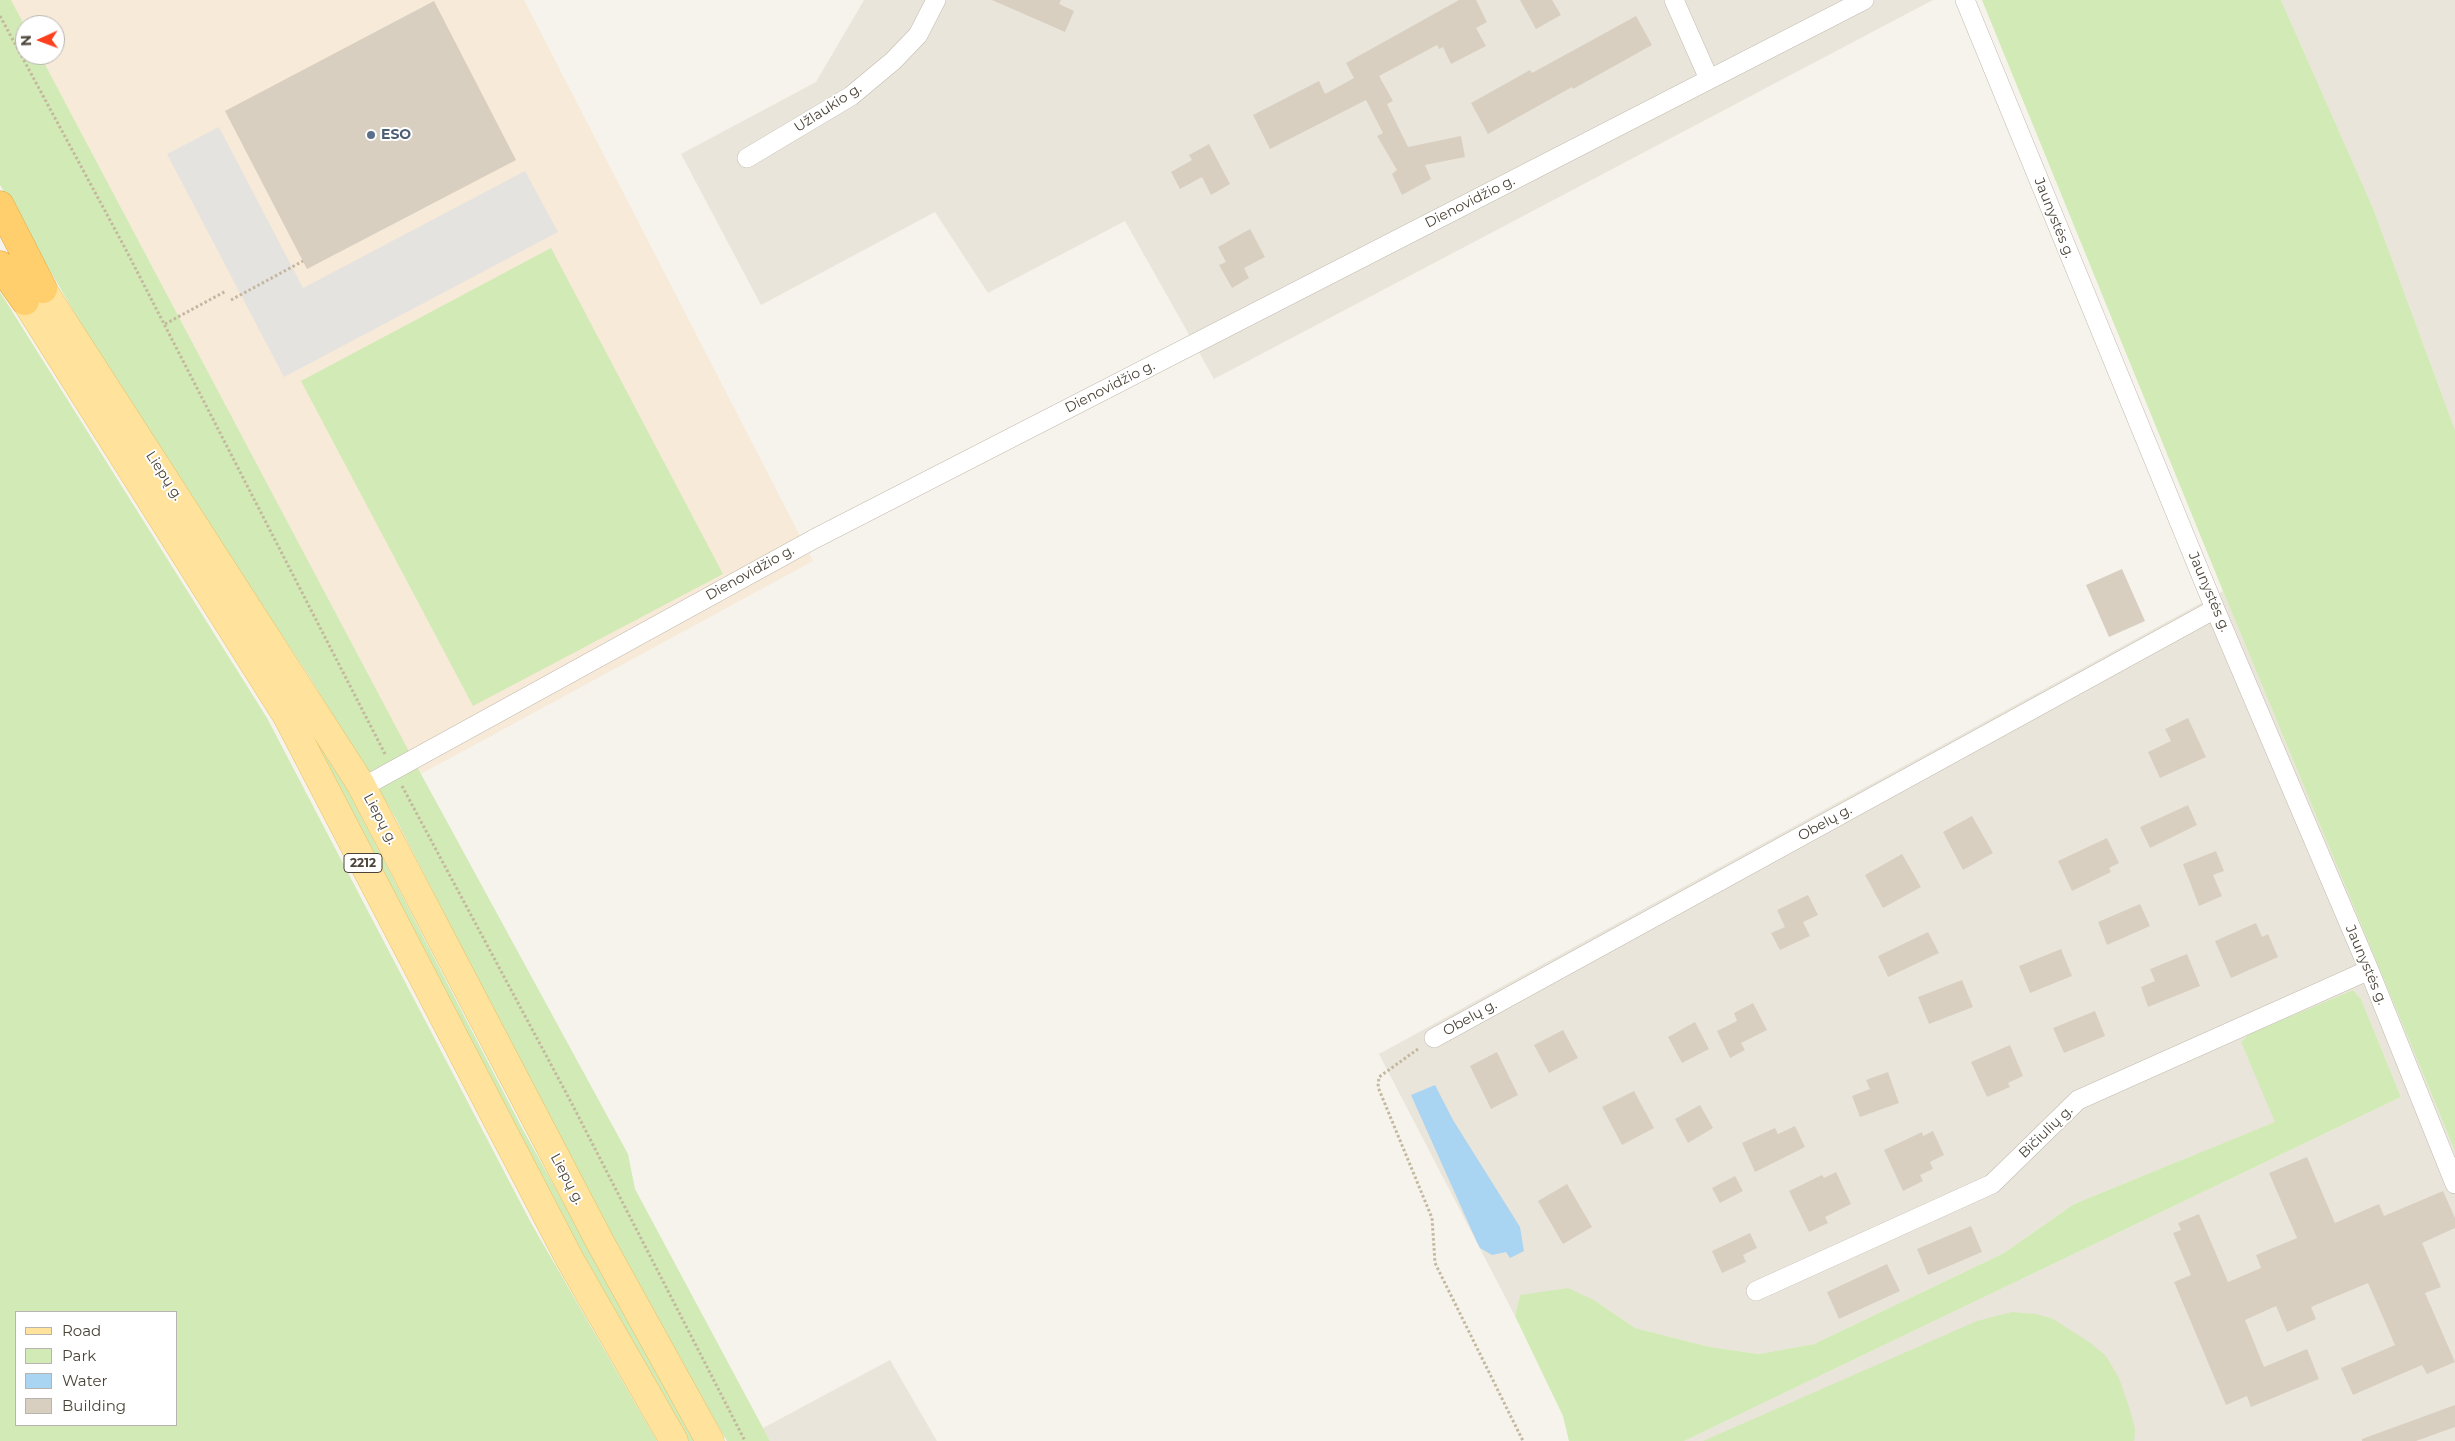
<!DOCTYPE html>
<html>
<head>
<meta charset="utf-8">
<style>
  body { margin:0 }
  #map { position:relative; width:2455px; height:1441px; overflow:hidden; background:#f6f3ec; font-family:Montserrat,sans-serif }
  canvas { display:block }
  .legend { position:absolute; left:15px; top:1311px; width:162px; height:115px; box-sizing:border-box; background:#fff; border:1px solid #b7b4b0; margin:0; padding:6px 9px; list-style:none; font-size:15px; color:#4b4439 }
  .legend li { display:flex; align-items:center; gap:10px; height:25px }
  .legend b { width:25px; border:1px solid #b7b4b0 }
  .north { position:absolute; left:15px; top:15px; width:50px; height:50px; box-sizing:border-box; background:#fff; border:1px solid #b7b4b0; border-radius:50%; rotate:268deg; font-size:14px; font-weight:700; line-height:20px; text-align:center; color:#4b4439 }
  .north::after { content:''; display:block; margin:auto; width:18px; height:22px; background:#fc3f1d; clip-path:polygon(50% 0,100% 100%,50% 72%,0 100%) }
</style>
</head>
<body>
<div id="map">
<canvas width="2455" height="1441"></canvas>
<ul class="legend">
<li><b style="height:6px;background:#ffe39c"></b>Road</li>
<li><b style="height:14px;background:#d2eab5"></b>Park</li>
<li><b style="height:14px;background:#a9d4f2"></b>Water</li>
<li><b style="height:14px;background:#d8cfc1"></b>Building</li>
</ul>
<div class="north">N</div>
</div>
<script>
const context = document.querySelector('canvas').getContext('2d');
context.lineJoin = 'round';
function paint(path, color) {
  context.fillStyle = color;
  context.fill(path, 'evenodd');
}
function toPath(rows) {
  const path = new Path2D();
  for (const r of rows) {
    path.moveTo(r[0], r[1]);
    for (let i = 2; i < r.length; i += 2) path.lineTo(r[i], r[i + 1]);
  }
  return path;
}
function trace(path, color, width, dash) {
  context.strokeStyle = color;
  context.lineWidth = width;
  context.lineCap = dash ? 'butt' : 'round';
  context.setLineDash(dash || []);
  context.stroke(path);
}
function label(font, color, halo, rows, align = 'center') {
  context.font = font + ' Montserrat,sans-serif';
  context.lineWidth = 4;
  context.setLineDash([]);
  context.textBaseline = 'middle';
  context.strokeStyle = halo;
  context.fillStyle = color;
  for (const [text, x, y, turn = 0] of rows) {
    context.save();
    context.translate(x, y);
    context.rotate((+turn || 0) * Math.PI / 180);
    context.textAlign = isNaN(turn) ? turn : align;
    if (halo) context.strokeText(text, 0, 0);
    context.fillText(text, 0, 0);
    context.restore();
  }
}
paint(toPath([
  [864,0,1933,0,1214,379,1125,221,988,293,935,212,761,305,681,154,816,82],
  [2281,0,2455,0,2455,430,2373,208],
  [2223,591,2455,1151,2455,1441,1684,1441,2401,1097,2361,999,2353,990,2249,1034,2241,1042,2276,1122,2074,1204,2004,1253,1814,1344,1759,1354,1710,1347,1635,1328,1594,1300,1520,1295,1515,1316,1379,1054],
  [890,1360,937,1441,770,1441,763,1428]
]), '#eae5da');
paint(toPath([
  [11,0,524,0,813,561,421,774,40,55,55,55,55,25,25,26]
]), '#f7ead8');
paint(toPath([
  [0,0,11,0,25,26,25,55,40,55,421,774,628,1154,635,1189,770,1441,727,1441,611,1241,395,817,309,676,126,401,0,185],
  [1982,0,2281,0,2373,208,2455,430,2455,1151,2223,591],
  [551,248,723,574,473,706,301,381],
  [0,292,267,718,531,1223,657,1441,0,1441],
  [16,1312,176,1312,176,1425,16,1425],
  [316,740,346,787,522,1128,696,1441,687,1441,548,1196,312,742],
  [2353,990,2361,999,2401,1097,1684,1441,1569,1441,1563,1416,1515,1316,1520,1295,1568,1288,1594,1300,1635,1328,1710,1347,1759,1354,1814,1344,2004,1253,2074,1204,2275,1122,2241,1042,2249,1034],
  [2012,1312,2036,1314,2053,1319,2089,1342,2106,1356,2119,1378,2129,1407,2135,1429,2134,1441,1703,1441,1977,1321]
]), '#d2eab5');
paint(toPath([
  [219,127,303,288,525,171,558,232,284,377,167,154]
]), '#e5e3e0');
paint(toPath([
  [1435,1085,1453,1120,1520,1227,1524,1251,1510,1258,1506,1252,1492,1255,1480,1248,1476,1240,1411,1095]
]), '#a9d4f2');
paint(toPath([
  [992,0,1061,0,1059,4,1074,11,1065,32],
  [1459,0,1476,0,1487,22,1476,28,1486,46,1451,64,1443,47,1439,49,1437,45,1379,76,1393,101,1387,104,1408,147,1461,136,1465,157,1425,165,1431,179,1402,195,1392,174,1397,170,1377,136,1383,133,1366,100,1270,149,1253,115,1319,81,1325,94,1354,78,1346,63],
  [1520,0,1552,0,1561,15,1536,29],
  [434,1,516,160,307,269,225,111],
  [1636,16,1652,45,1573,89,1572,87,1488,134,1471,103,1530,70,1532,73],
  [1209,144,1230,184,1211,195,1202,177,1180,189,1171,172,1192,160,1189,155],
  [1250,229,1265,257,1244,268,1249,278,1232,288,1219,265,1226,262,1218,247],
  [2122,569,2145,621,2109,637,2086,585],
  [2188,718,2206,757,2160,778,2148,752,2171,741,2165,729],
  [2188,805,2197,825,2150,848,2140,827],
  [1972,816,1993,853,1963,870,1943,832],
  [2107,838,2119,863,2109,868,2111,872,2072,891,2058,861],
  [2216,851,2224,871,2213,875,2222,896,2199,906,2183,864],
  [1902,854,1921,887,1883,908,1865,875],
  [1808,895,1818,915,1803,922,1810,936,1780,950,1771,933,1785,927,1777,910],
  [2140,904,2150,926,2107,945,2098,922],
  [2256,923,2262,937,2268,934,2278,957,2231,978,2215,941],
  [1928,932,1939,953,1888,977,1878,956],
  [2061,949,2072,976,2030,993,2019,966],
  [2187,954,2200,986,2148,1007,2141,987,2155,981,2150,969],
  [1962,980,1973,1007,1929,1024,1918,997],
  [1753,1003,1767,1030,1741,1043,1745,1050,1730,1058,1717,1031,1737,1021,1734,1013],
  [2095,1011,2105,1036,2064,1053,2053,1028],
  [1695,1022,1709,1049,1682,1063,1668,1037],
  [1563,1030,1578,1058,1549,1073,1534,1045],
  [2010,1045,2023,1076,2008,1083,2010,1087,1987,1097,1971,1062],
  [1497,1052,1518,1095,1491,1109,1470,1066],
  [1888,1072,1899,1103,1860,1117,1852,1096,1870,1089,1866,1080],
  [1634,1091,1654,1128,1622,1145,1602,1107],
  [1700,1105,1713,1128,1688,1143,1675,1119],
  [1795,1126,1805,1147,1755,1172,1742,1143,1775,1128,1778,1134],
  [1933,1131,1944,1155,1930,1162,1933,1169,1920,1175,1923,1181,1903,1191,1884,1150,1922,1132,1923,1136],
  [2307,1157,2335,1223,2379,1204,2384,1216,2443,1191,2455,1218,2455,1228,2422,1243,2441,1287,2425,1293,2455,1362,2427,1374,2422,1365,2353,1395,2341,1368,2395,1345,2368,1283,2311,1307,2316,1319,2287,1332,2276,1306,2245,1320,2264,1367,2307,1349,2319,1379,2251,1407,2247,1396,2226,1405,2174,1282,2191,1275,2173,1233,2181,1230,2178,1223,2199,1214,2228,1282,2261,1268,2256,1255,2297,1238,2269,1173],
  [1836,1172,1851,1204,1825,1217,1828,1223,1809,1232,1789,1191,1822,1175,1824,1178],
  [1735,1176,1743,1191,1720,1203,1712,1188],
  [1567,1184,1592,1227,1563,1244,1538,1201],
  [1971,1226,1982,1252,1928,1275,1917,1249],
  [1750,1233,1757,1248,1743,1255,1746,1262,1722,1273,1712,1251],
  [1887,1264,1900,1291,1839,1319,1827,1292],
  [2455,1405,2455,1427,2416,1441,2362,1441,2362,1439]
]), '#d8cfc1');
const street = toPath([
  [1674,0,1709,79],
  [1965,0,2215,609,2369,970,2455,1184],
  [747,158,851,96,893,61,918,35,936,0],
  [363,787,814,539,1864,0],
  [1434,1038,2215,609],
  [1756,1291,1992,1184,2078,1100,2369,970]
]);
const primary = toPath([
  [30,270,360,783,600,1242,710,1441],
  [13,281,287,716,569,1258,674,1441]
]);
const highway = toPath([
  [0,205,43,289],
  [0,265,25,301]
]);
trace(street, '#c2bbae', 20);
trace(primary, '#e6c16a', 29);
trace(highway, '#e0a43c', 29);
trace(toPath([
  [0,16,125,248,385,754],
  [231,300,303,261],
  [165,324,226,291],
  [402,786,571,1102,745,1441],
  [1418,1049,1379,1077,1378,1087,1432,1218,1435,1263,1523,1441]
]), '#c4b79f', 3, [2.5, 2.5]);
trace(street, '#fff', 19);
trace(primary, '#ffe39c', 28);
trace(highway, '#ffcf6e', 28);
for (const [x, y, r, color] of [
  [371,135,5,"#5c6f8a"]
]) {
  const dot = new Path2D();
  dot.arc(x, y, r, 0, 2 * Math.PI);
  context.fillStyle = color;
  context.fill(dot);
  trace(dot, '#fff', 2);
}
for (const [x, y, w] of [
  [363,863,38]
]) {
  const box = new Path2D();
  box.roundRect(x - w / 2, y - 9.5, w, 19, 4);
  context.fillStyle = '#fff';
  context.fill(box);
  trace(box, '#4b4439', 1);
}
label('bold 12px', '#4b4439', null, [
  ["2212",363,863]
]);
label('14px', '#4b4439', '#fff', [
  ["Užlaukio g.",828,108,-33],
  ["Dienovidžio g.",1470,202,-27],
  ["Jaunystės g.",2054,218,68],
  ["Dienovidžio g.",1110,387,-27],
  ["Liepų g.",164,476,57],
  ["Dienovidžio g.",750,573,-29],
  ["Jaunystės g.",2209,592,67],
  ["Liepų g.",380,819,62],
  ["Obelų g.",1825,823,-29],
  ["Jaunystės g.",2366,965,67],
  ["Obelų g.",1470,1018,-29],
  ["Bičiulių g.",2046,1132,-44],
  ["Liepų g.",567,1179,62]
]);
label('bold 14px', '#4e5e75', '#fff', [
  ["ESO",381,135]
], 'left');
</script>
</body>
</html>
